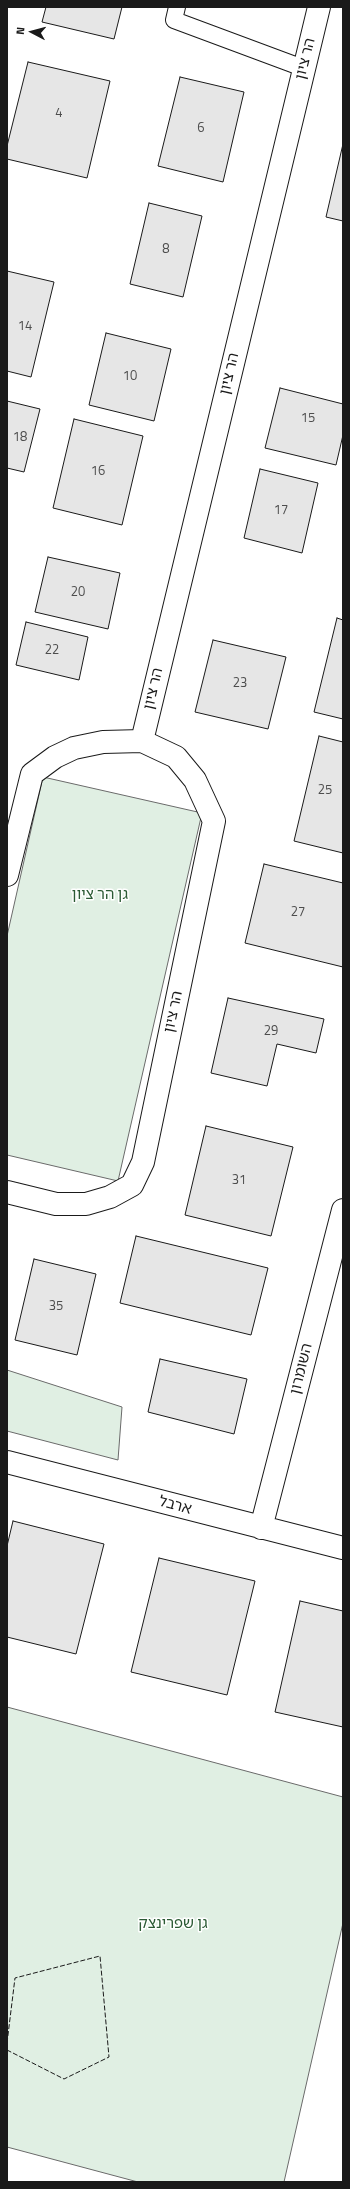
<!DOCTYPE html>
<html>
<head>
<meta charset="utf-8">
<style>
  body { margin:0 }
  #map { position:relative; width:350px; height:2189px; overflow:hidden; background:#fff; font-family:"Titillium Web",sans-serif }
  canvas { display:block }
  .frame { position:absolute; inset:0; border:8px solid #1a1a1a; pointer-events:none }
  .north { position:absolute; left:12px; top:12px; width:40px; height:40px; -webkit-text-stroke:3px #fff; paint-order:stroke; rotate:276deg; font-size:11px; font-weight:700; line-height:16px; text-align:center; color:#1a1a1a }
  .north::after { content:''; display:block; margin:auto; width:14px; height:18px; background:#1a1a1a; clip-path:polygon(50% 0,100% 100%,50% 72%,0 100%) }
</style>
</head>
<body>
<div id="map">
<canvas width="350" height="2189"></canvas>
<div class="frame"></div>
<div class="north">N</div>
</div>
<script>
const context = document.querySelector('canvas').getContext('2d');
context.lineJoin = 'round';
function paint(path, color) {
  context.fillStyle = color;
  context.fill(path, 'evenodd');
}
function toPath(rows) {
  const path = new Path2D();
  for (const r of rows) {
    path.moveTo(r[0], r[1]);
    for (let i = 2; i < r.length; i += 2) path.lineTo(r[i], r[i + 1]);
  }
  return path;
}
function trace(path, color, width, dash) {
  context.strokeStyle = color;
  context.lineWidth = width;
  context.lineCap = dash ? 'butt' : 'round';
  context.setLineDash(dash || []);
  context.stroke(path);
}
function label(font, color, halo, rows, align = 'center') {
  context.font = font + ' "Titillium Web","Noto Sans Hebrew",sans-serif';
  context.lineWidth = 3;
  context.setLineDash([]);
  context.textBaseline = 'middle';
  context.strokeStyle = halo;
  context.fillStyle = color;
  for (const [text, x, y, turn = 0] of rows) {
    context.save();
    context.translate(x, y);
    context.rotate((+turn || 0) * Math.PI / 180);
    context.textAlign = isNaN(turn) ? turn : align;
    if (halo) context.strokeText(text, 0, 0);
    context.fillText(text, 0, 0);
    context.restore();
  }
}
const green = toPath([
  [43,777,202,813,118,1181,7,1155,7,936,43,777],
  [7,1370,122,1407,118,1460,7,1431,7,1370],
  [7,1707,343,1797,343,1923,284,2182,138,2182,7,2147,7,1707]
]);
paint(green, '#e0efe3');
trace(green, '#6a6a6a', 1);
const building = toPath([
  [46,7,122,7,114,39,42,22,46,7],
  [28,62,110,81,87,178,7,159,7,146,28,62],
  [180,77,244,92,223,182,158,166,180,77],
  [343,144,343,221,326,217,343,144],
  [149,203,202,216,183,297,130,284,149,203],
  [7,271,54,282,31,377,7,371,7,271],
  [106,333,171,349,154,421,89,405,106,333],
  [280,388,343,404,343,435,336,465,265,448,280,388],
  [7,401,40,409,24,472,7,468,7,401],
  [74,419,143,436,122,525,53,508,74,419],
  [260,469,318,483,302,553,244,538,260,469],
  [48,557,120,573,108,629,35,612,48,557],
  [337,618,343,620,343,719,314,712,337,618],
  [26,622,88,637,79,680,16,665,26,622],
  [213,640,286,657,268,729,195,712,213,640],
  [319,736,343,742,343,853,294,841,319,736],
  [264,864,343,883,343,967,245,943,264,864],
  [228,998,324,1019,316,1053,277,1044,267,1086,211,1073,228,998],
  [206,1126,293,1147,271,1236,185,1215,206,1126],
  [136,1236,268,1268,251,1335,120,1303,136,1236],
  [34,1259,96,1274,77,1355,15,1340,34,1259],
  [160,1359,247,1379,234,1434,148,1412,160,1359],
  [13,1521,104,1544,76,1654,7,1637,7,1546,13,1521],
  [159,1558,255,1581,227,1695,131,1672,159,1558],
  [300,1601,343,1611,343,1727,275,1712,300,1601]
]);
paint(building, '#e6e6e6');
trace(building, '#1a1a1a', 1);
const service = toPath([
  [177,7,174,20,303,68]
]);
const minor = toPath([
  [142,741,319,7],
  [7,875,32,774,55,757,74,748,103,742,142,741,176,757,195,780,214,821,143,1162,132,1185,110,1197,86,1204,56,1204,7,1192],
  [7,1462,343,1548],
  [261,1528,343,1210]
]);
trace(service, '#1a1a1a', 18);
trace(minor, '#1a1a1a', 24);
trace(service, '#fff', 16);
trace(minor, '#fff', 22);
trace(toPath([
  [7,2043,15,1978,100,1956,109,2057,64,2079,7,2050]
]), '#1a1a1a', 1, [5, 2]);
label('13px', '#4d4d4d', null, [
  ["4",59,114],
  ["6",201,129],
  ["8",166,250],
  ["14",25,327],
  ["10",130,377],
  ["15",308,419],
  ["18",20,438],
  ["16",98,472],
  ["17",281,511],
  ["20",78,593],
  ["22",52,651],
  ["23",240,684],
  ["25",325,791],
  ["27",298,913],
  ["29",271,1032],
  ["31",239,1181],
  ["35",56,1307]
]);
label('15px', '#1a1a1a', '#fff', [
  ["הר ציון",306,59,-76],
  ["הר ציון",230,374,-77],
  ["הר ציון",154,689,-77],
  ["הר ציון",174,1012,-78],
  ["השומרון",302,1369,-76],
  ["ארבל",175,1506,15]
]);
label('15px', '#2b5a34', '#fff', [
  ["גן הר ציון",100,895],
  ["גן שפרינצק",173,1924]
]);
</script>
</body>
</html>
